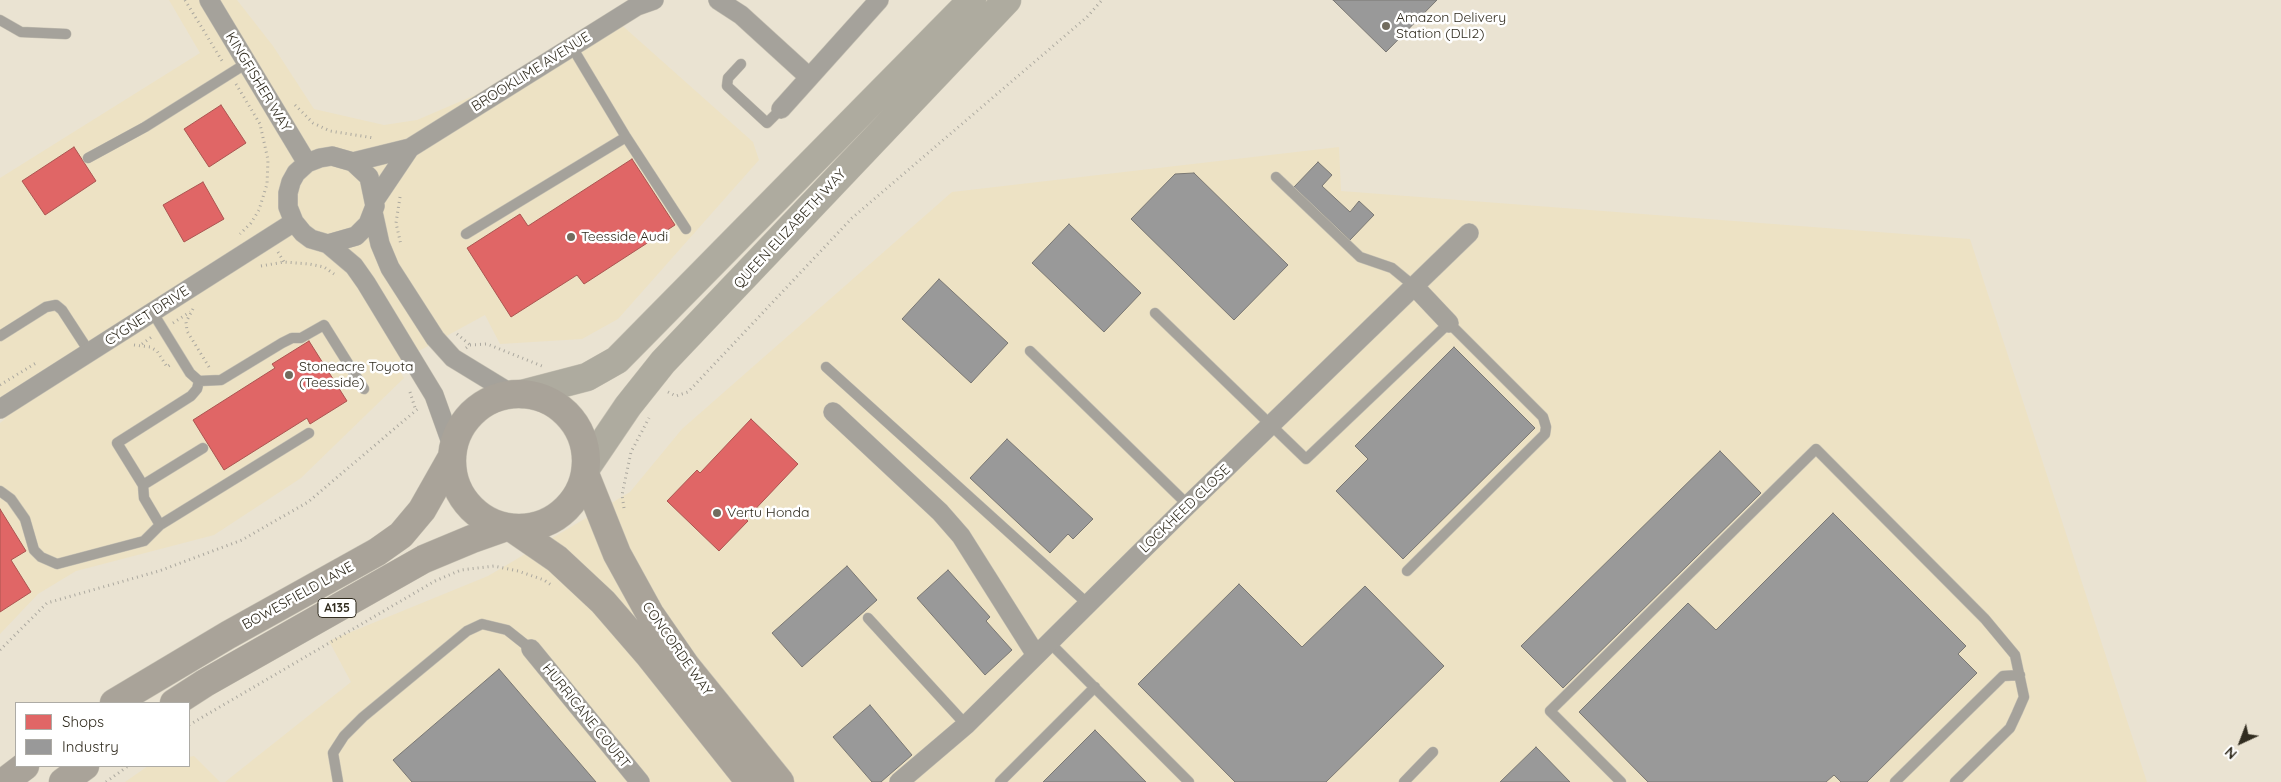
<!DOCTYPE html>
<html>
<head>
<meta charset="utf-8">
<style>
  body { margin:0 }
  #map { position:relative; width:2281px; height:782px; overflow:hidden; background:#eae3d2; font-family:Quicksand,sans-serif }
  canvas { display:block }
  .legend { position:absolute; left:15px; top:702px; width:175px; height:65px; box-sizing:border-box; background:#fff; border:1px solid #adaba5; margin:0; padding:6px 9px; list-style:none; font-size:15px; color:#312c1f }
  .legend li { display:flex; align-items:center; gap:10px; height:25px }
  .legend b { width:25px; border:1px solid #adaba5 }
  .north { position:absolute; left:2216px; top:717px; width:50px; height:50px; -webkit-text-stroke:4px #fff; paint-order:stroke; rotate:223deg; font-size:14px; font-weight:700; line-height:20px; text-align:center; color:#312c1f }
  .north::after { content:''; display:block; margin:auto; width:18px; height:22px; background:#312c1f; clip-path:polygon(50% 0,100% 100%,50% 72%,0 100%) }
</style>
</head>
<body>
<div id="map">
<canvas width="2281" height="782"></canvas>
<ul class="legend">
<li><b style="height:14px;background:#e06666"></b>Shops</li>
<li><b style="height:14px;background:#999"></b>Industry</li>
</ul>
<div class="north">N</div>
</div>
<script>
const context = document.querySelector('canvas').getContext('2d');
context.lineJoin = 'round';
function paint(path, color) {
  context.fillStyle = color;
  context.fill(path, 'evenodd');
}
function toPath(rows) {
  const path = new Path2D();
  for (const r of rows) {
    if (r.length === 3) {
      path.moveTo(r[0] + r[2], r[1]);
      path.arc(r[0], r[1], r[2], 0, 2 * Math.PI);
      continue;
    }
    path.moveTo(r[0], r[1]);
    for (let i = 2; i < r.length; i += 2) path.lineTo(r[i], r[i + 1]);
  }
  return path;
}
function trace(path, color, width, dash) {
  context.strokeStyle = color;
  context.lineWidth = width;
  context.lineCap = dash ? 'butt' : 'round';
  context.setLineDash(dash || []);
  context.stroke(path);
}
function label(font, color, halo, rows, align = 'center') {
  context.font = font + ' Quicksand,sans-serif';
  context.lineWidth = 5;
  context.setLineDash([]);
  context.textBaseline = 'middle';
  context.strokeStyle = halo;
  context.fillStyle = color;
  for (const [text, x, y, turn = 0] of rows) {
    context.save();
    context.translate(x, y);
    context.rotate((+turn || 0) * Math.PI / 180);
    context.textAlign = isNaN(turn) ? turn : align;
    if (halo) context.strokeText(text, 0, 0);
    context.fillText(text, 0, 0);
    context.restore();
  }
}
paint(toPath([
  [169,0,237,0,273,46,314,109,384,125,417,120,536,69,616,20,753,142,759,160,618,319,582,339,500,344,485,315,395,364,404,378,301,478,214,535,76,571,38,594,0,634,0,423,5,419,0,412,0,178,200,53],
  [1339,147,1341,191,1970,239,2147,782,225,782,351,682,329,641,488,576,630,492,682,429,952,192],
  [194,756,220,782,125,782,148,766,189,766,189,757]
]), '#ede2c4');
const shops = toPath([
  [221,105,246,143,209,167,184,129,221,105],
  [74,147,96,181,45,215,22,181,74,147],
  [632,159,675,225,584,284,577,275,511,317,467,248,520,214,528,226,632,159],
  [203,182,224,219,184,242,163,205,203,182],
  [309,341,347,401,310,424,307,418,224,470,193,420,275,368,272,364,309,341],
  [751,419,798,464,746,519,748,521,719,551,667,501,697,470,700,473,751,419],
  [0,509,26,551,11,560,31,592,0,612,0,509]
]);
paint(shops, '#e06666');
trace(shops, '#ac5551', 1);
const industry = toPath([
  [1333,0,1437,0,1386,52,1333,0],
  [1318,162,1332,175,1322,186,1350,212,1359,201,1374,215,1350,240,1294,187,1318,162],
  [1194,173,1288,265,1234,320,1131,219,1175,174,1194,173],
  [1069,224,1141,293,1104,332,1032,263,1069,224],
  [939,279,1008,343,971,383,902,319,939,279],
  [1454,347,1535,428,1403,559,1336,491,1368,459,1355,446,1454,347],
  [1007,439,1093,519,1073,539,1068,534,1050,553,970,478,1007,439],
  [1720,451,1761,493,1563,688,1521,646,1720,451],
  [1833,513,1966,646,1958,654,1977,673,1867,782,1841,782,1834,775,1826,782,1648,782,1579,712,1688,603,1716,630,1833,513],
  [847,566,877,600,802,667,772,633,847,566],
  [948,570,990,617,986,621,1012,650,985,675,917,598,948,570],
  [1239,584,1302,647,1365,586,1444,666,1326,782,1235,782,1138,684,1239,584],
  [499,669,596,782,412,782,393,760,499,669],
  [870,705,912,755,881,782,872,782,833,737,870,705],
  [1095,730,1146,782,1043,782,1095,730],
  [1536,747,1570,782,1500,782,1536,747]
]);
paint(industry, '#999');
trace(industry, '#7a7874', 1);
const lane = toPath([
  [0,20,21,32,66,34],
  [572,47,626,137,686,229],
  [741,64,728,78,727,86,767,123,781,109],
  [88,158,145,127,247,63],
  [1276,177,1360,257,1392,268,1415,287],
  [466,234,626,137],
  [153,313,190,373,199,381,197,389,191,396,117,443,143,485,144,498,160,525,309,433],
  [1155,313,1306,459,1449,323,1543,417,1546,427,1545,434,1407,571],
  [0,336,46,307,56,305,62,310,90,353],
  [1030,351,1188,505],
  [826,367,1088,604],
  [199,381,221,380,282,343,292,338,301,338,324,325,364,389],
  [143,485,203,448],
  [0,491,11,499,25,519,34,550,41,557,57,564,144,541,160,525],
  [868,618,966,725],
  [1049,642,1189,782],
  [338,782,333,753,344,736,363,717,467,631,482,624,507,630,531,649],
  [1000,782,1095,687],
  [1404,782,1433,752],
  [1621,782,1550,711,1816,449,1985,619,2015,655,2024,697,2017,713,2010,728,1955,782],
  [1895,782,2003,676,2020,675]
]);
const street = toPath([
  [209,0,307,163],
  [718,0,741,15,809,77],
  [781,109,879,0],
  [410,148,637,6,654,0],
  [353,162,410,148,375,200],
  [373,212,380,244,390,268,435,338,453,358,512,394],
  [328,244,356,236,368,224,375,206,369,177,353,162,332,156,320,158,307,163,296,173,291,182,288,193,288,207,294,222,303,233,311,239,328,244,354,266,366,283,434,395,453,448],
  [1415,287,1449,323],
  [0,409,294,222],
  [833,412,940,512,961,536,1036,655],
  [531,649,640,782],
  [899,782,966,725,1188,505,1469,233]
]);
const secondary = toPath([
  [522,394,587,377,617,360,972,0],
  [586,468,628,406,663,362,1007,0]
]);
const primary = toPath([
  [519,461,67],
  [585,474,617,554,650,614,686,666,780,782],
  [512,528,557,559,603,602,648,654,750,782],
  [114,703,228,635,377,552,401,535,422,510,452,457],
  [174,703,205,683,424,559,472,539,506,527],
  [4,782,25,766],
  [63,782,85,766]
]);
trace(lane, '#c6c1b3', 11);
trace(street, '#c6c1b3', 20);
trace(secondary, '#c6c1b3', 29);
trace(primary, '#c6c1b3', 29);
trace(toPath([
  [185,0,224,64],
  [236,84,260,124,268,160,267,184,259,210,251,223,240,234],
  [295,105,313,123,330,131,374,138],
  [400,197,396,223,401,245],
  [278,252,284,262],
  [261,266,284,262,309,264,324,267,334,274],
  [193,309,186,322,187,331,209,367],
  [173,323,190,312],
  [457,334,470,345],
  [142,344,153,336],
  [134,345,150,347,157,351,167,367,170,365],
  [466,348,470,345,487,344,542,366],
  [0,385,36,363],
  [410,392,416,411],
  [668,392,676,396,688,392,852,218,1087,17,1102,0],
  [624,508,622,495,631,452,649,418],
  [0,650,47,603,159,571,242,540,308,502,420,407],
  [189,725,435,581,461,570,494,566,518,571,544,580,551,585],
  [106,782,128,766]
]), '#aba89f', 3, [1, 4]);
trace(lane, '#a5a29b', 10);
trace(street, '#a5a29b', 19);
trace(secondary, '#aeab9f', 28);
trace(primary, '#a9a399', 28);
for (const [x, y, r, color] of [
  [1386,26,5,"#726c5e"],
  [571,237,5,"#726c5e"],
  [289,375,5,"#726c5e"],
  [717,513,5,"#726c5e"]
]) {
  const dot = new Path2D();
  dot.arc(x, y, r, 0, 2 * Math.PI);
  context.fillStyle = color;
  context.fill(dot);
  trace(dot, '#fff', 2);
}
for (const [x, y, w] of [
  [337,608,38]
]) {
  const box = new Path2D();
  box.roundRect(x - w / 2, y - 9.5, w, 19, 4);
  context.fillStyle = '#fff';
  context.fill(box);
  trace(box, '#312c1f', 1);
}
label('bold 12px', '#312c1f', null, [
  ["A135",337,608]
]);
label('14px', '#312c1f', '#fff', [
  ["Amazon Delivery",1396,18],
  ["Station (DLI2)",1396,34],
  ["Teesside Audi",581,237],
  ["Stoneacre Toyota",299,367],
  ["(Teesside)",299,383],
  ["Vertu Honda",727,513]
], 'left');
label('14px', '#312c1f', '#fff', [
  ["BROOKLIME AVENUE",531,72,-32],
  ["KINGFISHER WAY",258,82,59],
  ["QUEEN ELIZABETH WAY",790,229,-47],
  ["CYGNET DRIVE",147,316,-33],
  ["LOCKHEED CLOSE",1185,509,-44],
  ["BOWESFIELD LANE",298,596,-29],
  ["CONCORDE WAY",677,649,55],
  ["HURRICANE COURT",586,716,51]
]);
</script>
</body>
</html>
